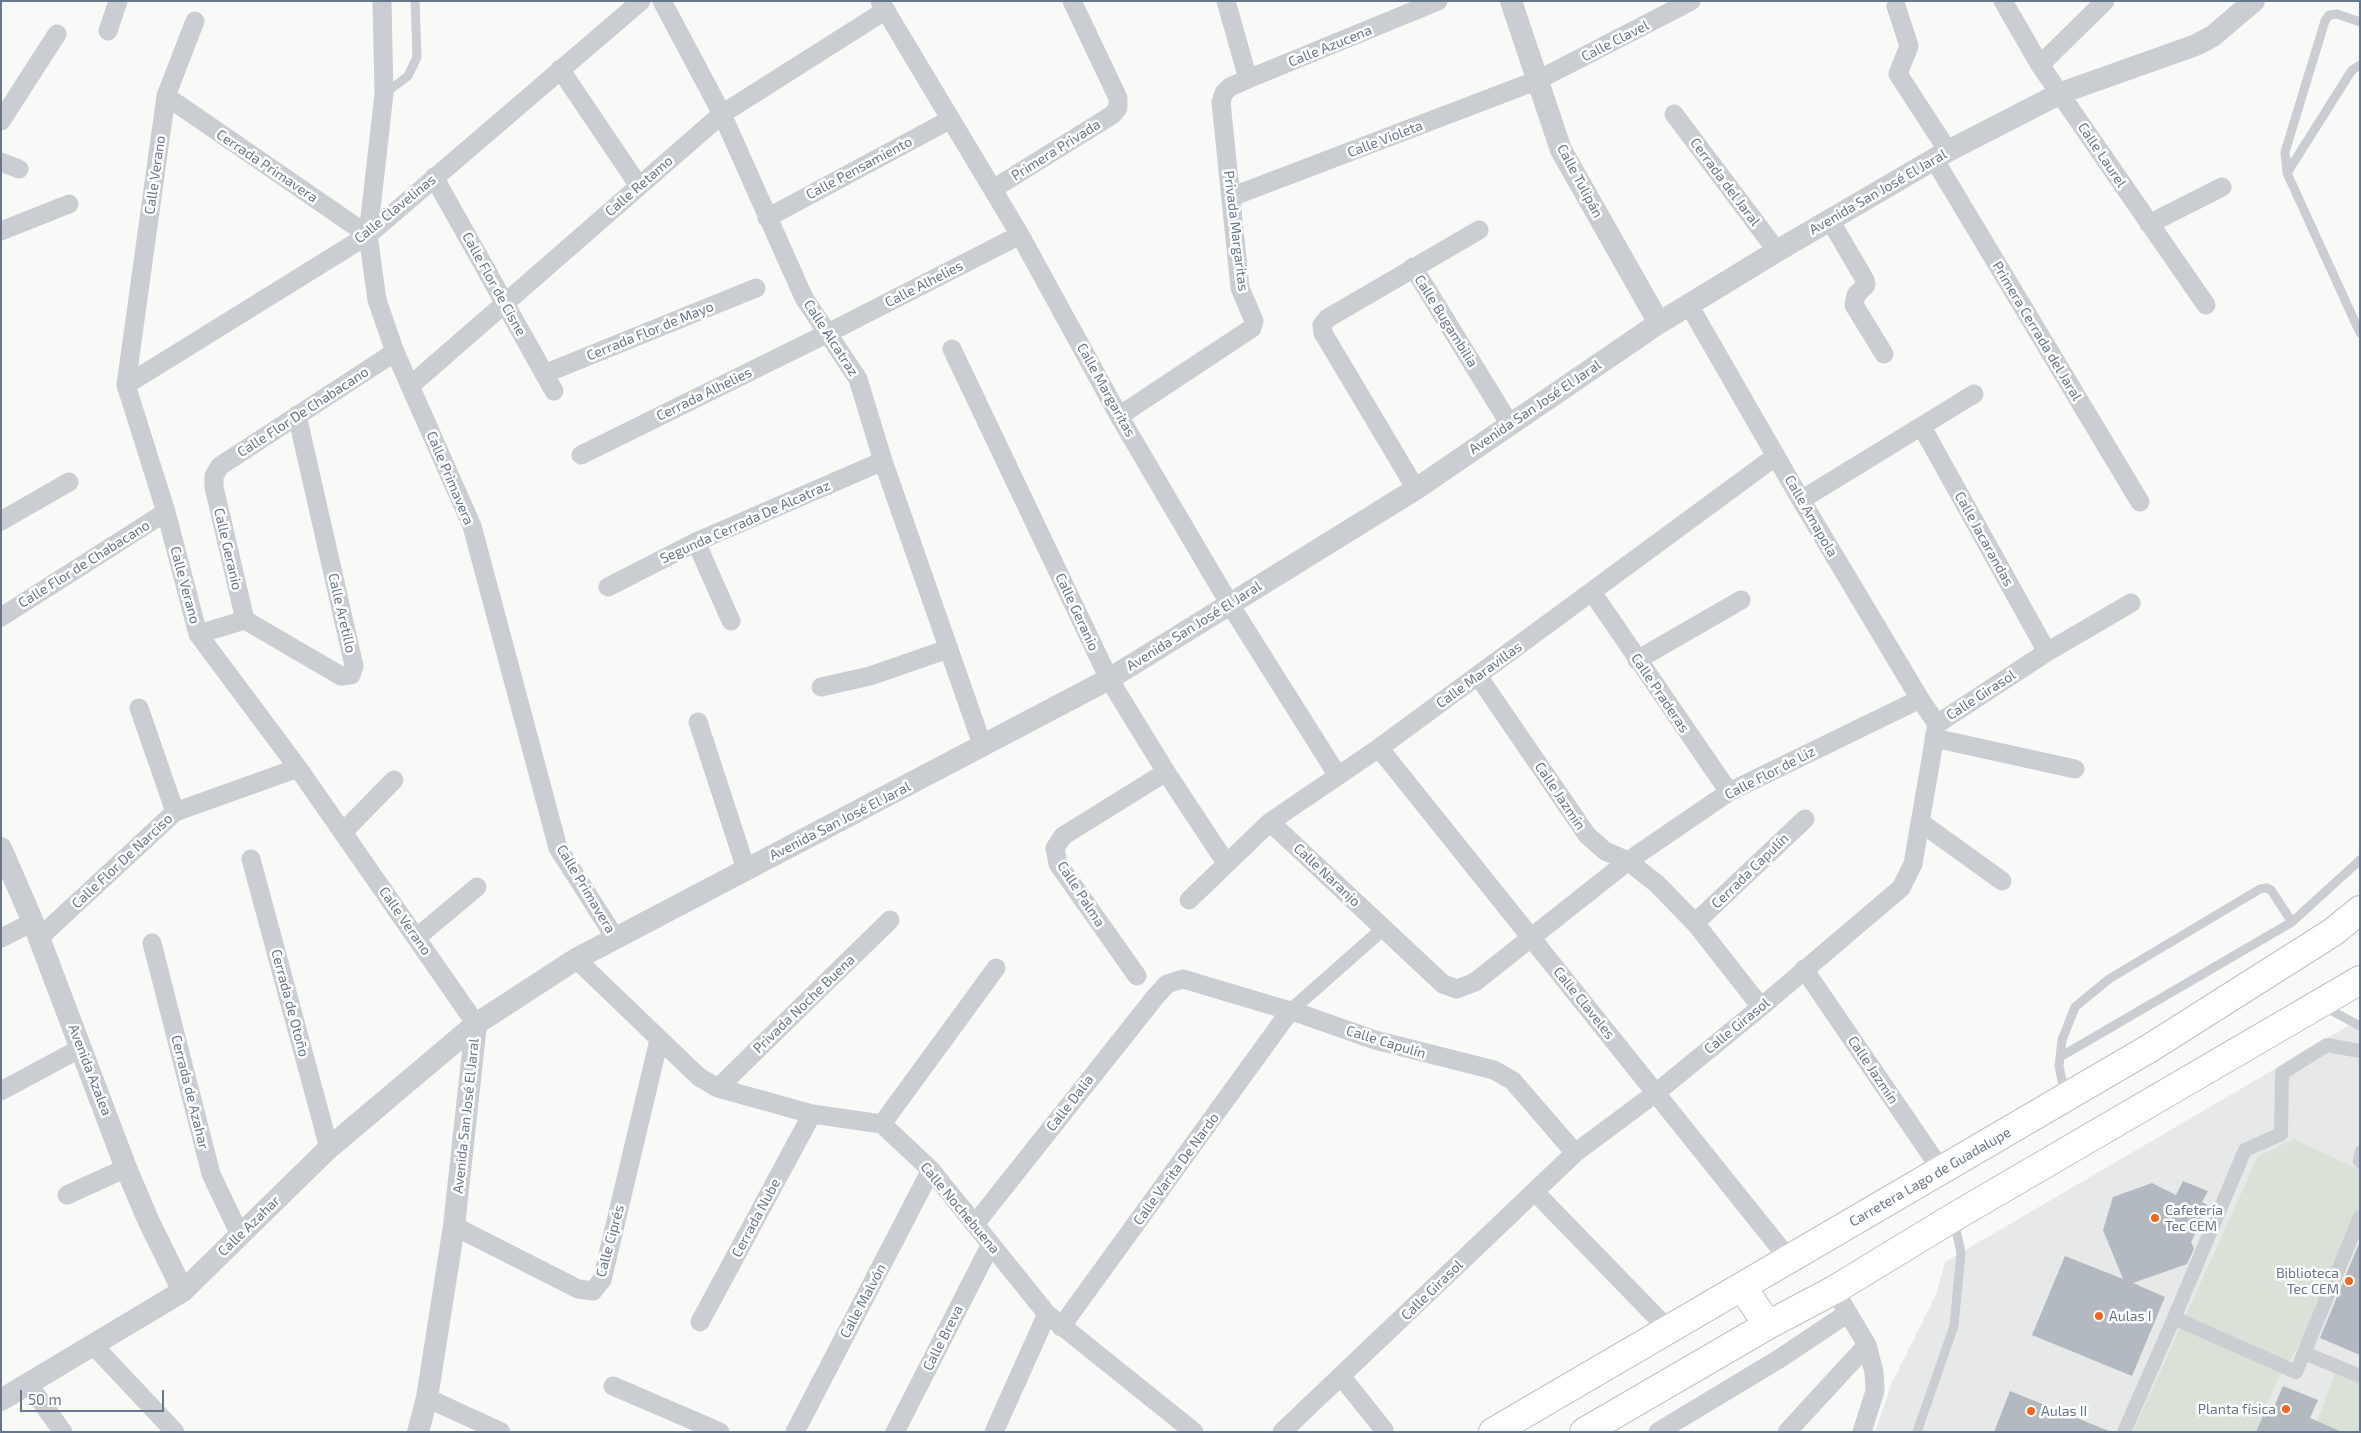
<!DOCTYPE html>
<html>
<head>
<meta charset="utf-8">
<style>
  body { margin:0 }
  #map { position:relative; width:2361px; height:1433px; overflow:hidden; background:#f9faf7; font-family:"Exo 2",sans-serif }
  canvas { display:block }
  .frame { position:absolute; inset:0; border:2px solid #66768b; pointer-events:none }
  .scale { position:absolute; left:20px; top:1390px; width:144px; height:22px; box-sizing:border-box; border:2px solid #66768b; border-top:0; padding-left:6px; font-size:15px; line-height:18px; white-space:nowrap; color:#66768b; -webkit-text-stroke:4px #fff; paint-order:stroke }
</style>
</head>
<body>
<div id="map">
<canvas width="2361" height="1433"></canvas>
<div class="frame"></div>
<div class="scale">50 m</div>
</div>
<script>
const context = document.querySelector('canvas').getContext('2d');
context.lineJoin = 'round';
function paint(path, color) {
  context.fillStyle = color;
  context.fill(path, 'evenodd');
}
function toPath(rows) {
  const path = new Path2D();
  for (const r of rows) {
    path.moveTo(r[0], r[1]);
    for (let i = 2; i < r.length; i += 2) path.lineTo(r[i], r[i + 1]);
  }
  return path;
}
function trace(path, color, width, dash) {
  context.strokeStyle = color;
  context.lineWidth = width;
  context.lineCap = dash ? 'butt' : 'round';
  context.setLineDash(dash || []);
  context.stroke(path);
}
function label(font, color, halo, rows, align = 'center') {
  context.font = font + ' "Exo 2",sans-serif';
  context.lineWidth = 5;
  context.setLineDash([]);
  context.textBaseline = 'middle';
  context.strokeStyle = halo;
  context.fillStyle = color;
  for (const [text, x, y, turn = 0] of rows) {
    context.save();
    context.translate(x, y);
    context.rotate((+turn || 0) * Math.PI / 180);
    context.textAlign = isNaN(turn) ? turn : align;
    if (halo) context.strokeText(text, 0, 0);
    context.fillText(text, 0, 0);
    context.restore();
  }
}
paint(toPath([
  [2360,1019,2360,1432,1875,1432,1891,1385,1936,1295,1945,1262]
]), '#e7e9e8');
paint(toPath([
  [2294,1139,2360,1170,2360,1206,2309,1329,2276,1383,2256,1432,2133,1432,2258,1156],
  [2336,1371,2360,1381,2360,1432,2313,1432]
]), '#dae2d8');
paint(toPath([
  [2183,1181,2208,1191,2202,1202,2209,1206,2191,1242,2194,1249,2187,1264,2133,1283,2165,1297,2132,1376,2032,1335,2065,1256,2123,1279,2103,1230,2113,1197,2152,1183,2176,1195],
  [2360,1241,2360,1355,2320,1338],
  [2283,1386,2318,1400,2310,1418,2342,1432,2256,1432,2265,1411,2271,1414],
  [2010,1391,2109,1431,2109,1432,1994,1432]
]), '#b2b9c1');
const primary = toPath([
  [1742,1287,1768,1325],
  [1493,1432,2150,1048,2333,932,2360,910],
  [1584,1432,1768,1325,1834,1290,1954,1217,2360,980]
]);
trace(primary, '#bdc0c5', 30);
trace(toPath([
  [2360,22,2337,14,2329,15,2325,21,2285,152,2287,173,2360,333],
  [384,94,408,76,417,57,415,1],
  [2287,173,2352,70,2360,65],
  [2323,1006,2360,1026],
  [2060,1057,2292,922,2360,860],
  [2065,1095,2059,1066,2062,1040,2075,1007,2109,979,2260,889,2266,888,2271,890,2292,922],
  [2360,1150,2357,1161,2360,1164],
  [1917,1432,1954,1326,1961,1253,1954,1220]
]), '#cacdd1', 9);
trace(toPath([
  [1290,1011,1384,928],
  [2360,1217,2304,1353,2360,1376],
  [2304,1353,2296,1372,2174,1318,2245,1150,2281,1134,2282,1073,2327,1045,2360,1051],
  [2124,1432,2174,1318]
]), '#cacdd1', 14);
trace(toPath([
  [382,1,384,94,368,235,377,300,395,352,472,526,558,848,616,939],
  [662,1,722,114,804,298,858,379,883,461,983,747],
  [880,1,1020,235,1119,416,1229,603,1338,776],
  [1226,1,1248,79],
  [2003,1,2040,65,2206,305],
  [1896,6,1909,46,1898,74,1948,151],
  [195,21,166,96,126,385,166,512,198,634,298,768,476,1024],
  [108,31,118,1],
  [2040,65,2105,1],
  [560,69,639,186],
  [166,96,368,235],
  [1674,114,1777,251],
  [1,121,57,34],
  [1934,159,2140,502],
  [1,162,19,169],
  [434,177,554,391],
  [993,189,1112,115,1118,108,1118,98,1072,1],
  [1231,197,1538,80,1691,1],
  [767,218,951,119],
  [1830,220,1865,280,1866,285,1856,295,1854,305,1884,354],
  [2149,224,2222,187],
  [1,231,69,204],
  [1413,267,1509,423],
  [1689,305,1801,500,1920,699,1937,724],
  [952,349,1109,679,1166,772,1226,863],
  [544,374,756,288],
  [126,385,368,235,641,1],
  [410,386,722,114,886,10],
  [1119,416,1252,328,1254,321,1240,288,1221,102,1224,93,1230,87,1248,79,1438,1],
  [1922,427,2047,652],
  [581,455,828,333,1020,235],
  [1416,489,1323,333,1322,325,1328,318,1479,230],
  [1801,500,1974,394],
  [1,521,69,482],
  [696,542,731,621],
  [608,587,696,542,883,461],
  [1592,592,1729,792],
  [1,617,166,512],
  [245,620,214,487,214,476,220,466,395,352],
  [198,634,245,620,341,676,351,675,354,666,297,415],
  [1637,660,1741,600],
  [1478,676,1587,835,1605,851,1628,861,1657,884,1695,923,1761,1007],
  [821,687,870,676,948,649],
  [139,708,175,812],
  [698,722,746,869],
  [1934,738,2075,769],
  [1379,748,1788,1258],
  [1270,822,1443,984,1457,989,1475,982,1628,861,1729,792,1920,699],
  [1920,822,2002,881],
  [343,832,394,780],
  [251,859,329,1148],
  [1189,900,1270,822,1379,748,1776,456],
  [1695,923,1805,819],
  [1,938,33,922],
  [39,938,175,812,298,768],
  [416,938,477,887],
  [152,943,211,1174,240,1235],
  [576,959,699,1077,718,1088,812,1114,882,1124,931,1170,1047,1314,1194,1432],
  [1804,969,1942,1171],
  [1137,976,1058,864,1055,848,1063,836,1166,772],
  [718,1088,890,920],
  [1,1091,81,1048],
  [882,1124,996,968],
  [1535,1192,1668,1329],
  [67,1195,126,1168],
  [975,1224,1156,996,1167,984,1183,979,1304,1015,1375,1040,1494,1070,1513,1081,1575,1153],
  [454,1226,578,1289,593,1291,602,1280,659,1040],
  [1842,1303,1867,1345,1874,1372,1875,1391,1862,1432],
  [700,1322,812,1114],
  [1061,1327,1290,1011],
  [94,1346,175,1432],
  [1341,1376,1384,1430],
  [29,1385,63,1432],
  [613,1386,720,1432],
  [427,1398,501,1432],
  [795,1432,931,1170],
  [895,1432,991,1244],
  [994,1432,1047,1314],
  [1282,1432,1575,1153,1657,1092,1761,1007,1901,888,1913,864,1937,724,2047,652,2131,603],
  [1658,1432,1779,1359,1848,1313],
  [1787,1432,1867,1345]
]), '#cacdd1', 19);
trace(toPath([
  [1511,1,1561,150,1659,323],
  [1,848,33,922,126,1168,149,1222,183,1291],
  [1,1400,183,1291,329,1148,476,1024,576,959,1109,679,1416,489,1659,323,1777,251,1948,151,2061,93,2196,45,2213,36,2254,1],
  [418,1432,427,1398,454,1226,476,1024]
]), '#cacdd1', 22);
trace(primary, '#fff', 28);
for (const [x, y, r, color] of [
  [2155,1218,5,"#f3681e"],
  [2349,1281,5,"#f3681e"],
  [2099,1316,5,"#f3681e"],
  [2286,1409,5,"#f3681e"],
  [2031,1411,5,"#f3681e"]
]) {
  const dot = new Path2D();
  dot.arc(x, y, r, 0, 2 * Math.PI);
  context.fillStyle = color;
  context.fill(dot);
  trace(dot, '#fff', 2);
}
label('14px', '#66768b', '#fff', [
  ["Calle Clavel",1615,41,-27],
  ["Calle Azucena",1330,46,-22],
  ["Calle Violeta",1385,139,-21],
  ["Primera Privada",1056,150,-32],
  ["Calle Laurel",2102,155,56],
  ["Cerrada Primavera",267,166,34],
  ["Calle Pensamiento",859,168,-28],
  ["Calle Verano",155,175,-82],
  ["Calle Tulipán",1580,181,62],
  ["Cerrada del Jaral",1725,182,53],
  ["Calle Retamo",639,186,-41],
  ["Avenida San José El Jaral",1878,192,-30],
  ["Calle Clavelinas",395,209,-39],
  ["Privada Margaritas",1236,231,83],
  ["Calle Flor de Cisne",494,284,61],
  ["Calle Alhelies",924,284,-27],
  ["Calle Bugambilia",1446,321,58],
  ["Cerrada Flor de Mayo",650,331,-22],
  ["Primera Cerrada del Jaral",2037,331,59],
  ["Calle Alcatraz",831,338,57],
  ["Calle Margaritas",1106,390,61],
  ["Cerrada Alhelies",704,394,-26],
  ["Avenida San José El Jaral",1535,407,-34],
  ["Calle Flor De Chabacano",303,412,-33],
  ["Calle Primavera",450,478,67],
  ["Calle Amapola",1811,516,60],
  ["Segunda Cerrada De Alcatraz",745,522,-24],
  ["Calle Jacarandas",1984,539,61],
  ["Calle Geranio",228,549,77],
  ["Calle Flor de Chabacano",84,564,-32],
  ["Calle Verano",185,585,75],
  ["Calle Geranio",1077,612,65],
  ["Calle Aretillo",342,613,77],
  ["Avenida San José El Jaral",1194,626,-32],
  ["Calle Maravillas",1479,675,-36],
  ["Calle Praderas",1660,693,56],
  ["Calle Girasol",1981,695,-33],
  ["Calle Flor de Liz",1770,773,-27],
  ["Calle Jazmín",1560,796,56],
  ["Avenida San José El Jaral",840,821,-27],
  ["Calle Flor De Narciso",122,861,-43],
  ["Cerrada Capulín",1750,871,-44],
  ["Calle Naranjo",1327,875,43],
  ["Calle Primavera",586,889,59],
  ["Calle Palma",1081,894,57],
  ["Calle Verano",405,921,55],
  ["Cerrada de Otoño",290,1003,75],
  ["Calle Claveles",1584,1003,51],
  ["Privada Noche Buena",804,1004,-44],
  ["Calle Girasol",1737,1026,-39],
  ["Calle Capulín",1386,1042,17],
  ["Avenida Azalea",90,1070,69],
  ["Calle Jazmín",1873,1070,56],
  ["Cerrada de Azahar",190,1092,76],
  ["Calle Dalia",1070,1103,-52],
  ["Avenida San José El Jaral",466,1116,-84],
  ["Calle Varita De Nardo",1176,1169,-54],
  ["Carretera Lago de Guadalupe",1930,1177,-30],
  ["Calle Nochebuena",960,1208,50],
  ["Cerrada Nube",756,1218,-62],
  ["Calle Azahar",249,1226,-44],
  ["Calle Ciprés",610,1241,-75],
  ["Calle Girasol",1432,1290,-44],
  ["Calle Malvón",863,1301,-62],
  ["Calle Breva",943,1338,-63]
]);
label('14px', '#66768b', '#fff', [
  ["Cafetería",2165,1210],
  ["Tec CEM",2165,1226],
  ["Biblioteca",2339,1273,"right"],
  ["Tec CEM",2339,1289,"right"],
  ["Aulas I",2109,1316],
  ["Planta física",2276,1409,"right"],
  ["Aulas II",2041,1411]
], 'left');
</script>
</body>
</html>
